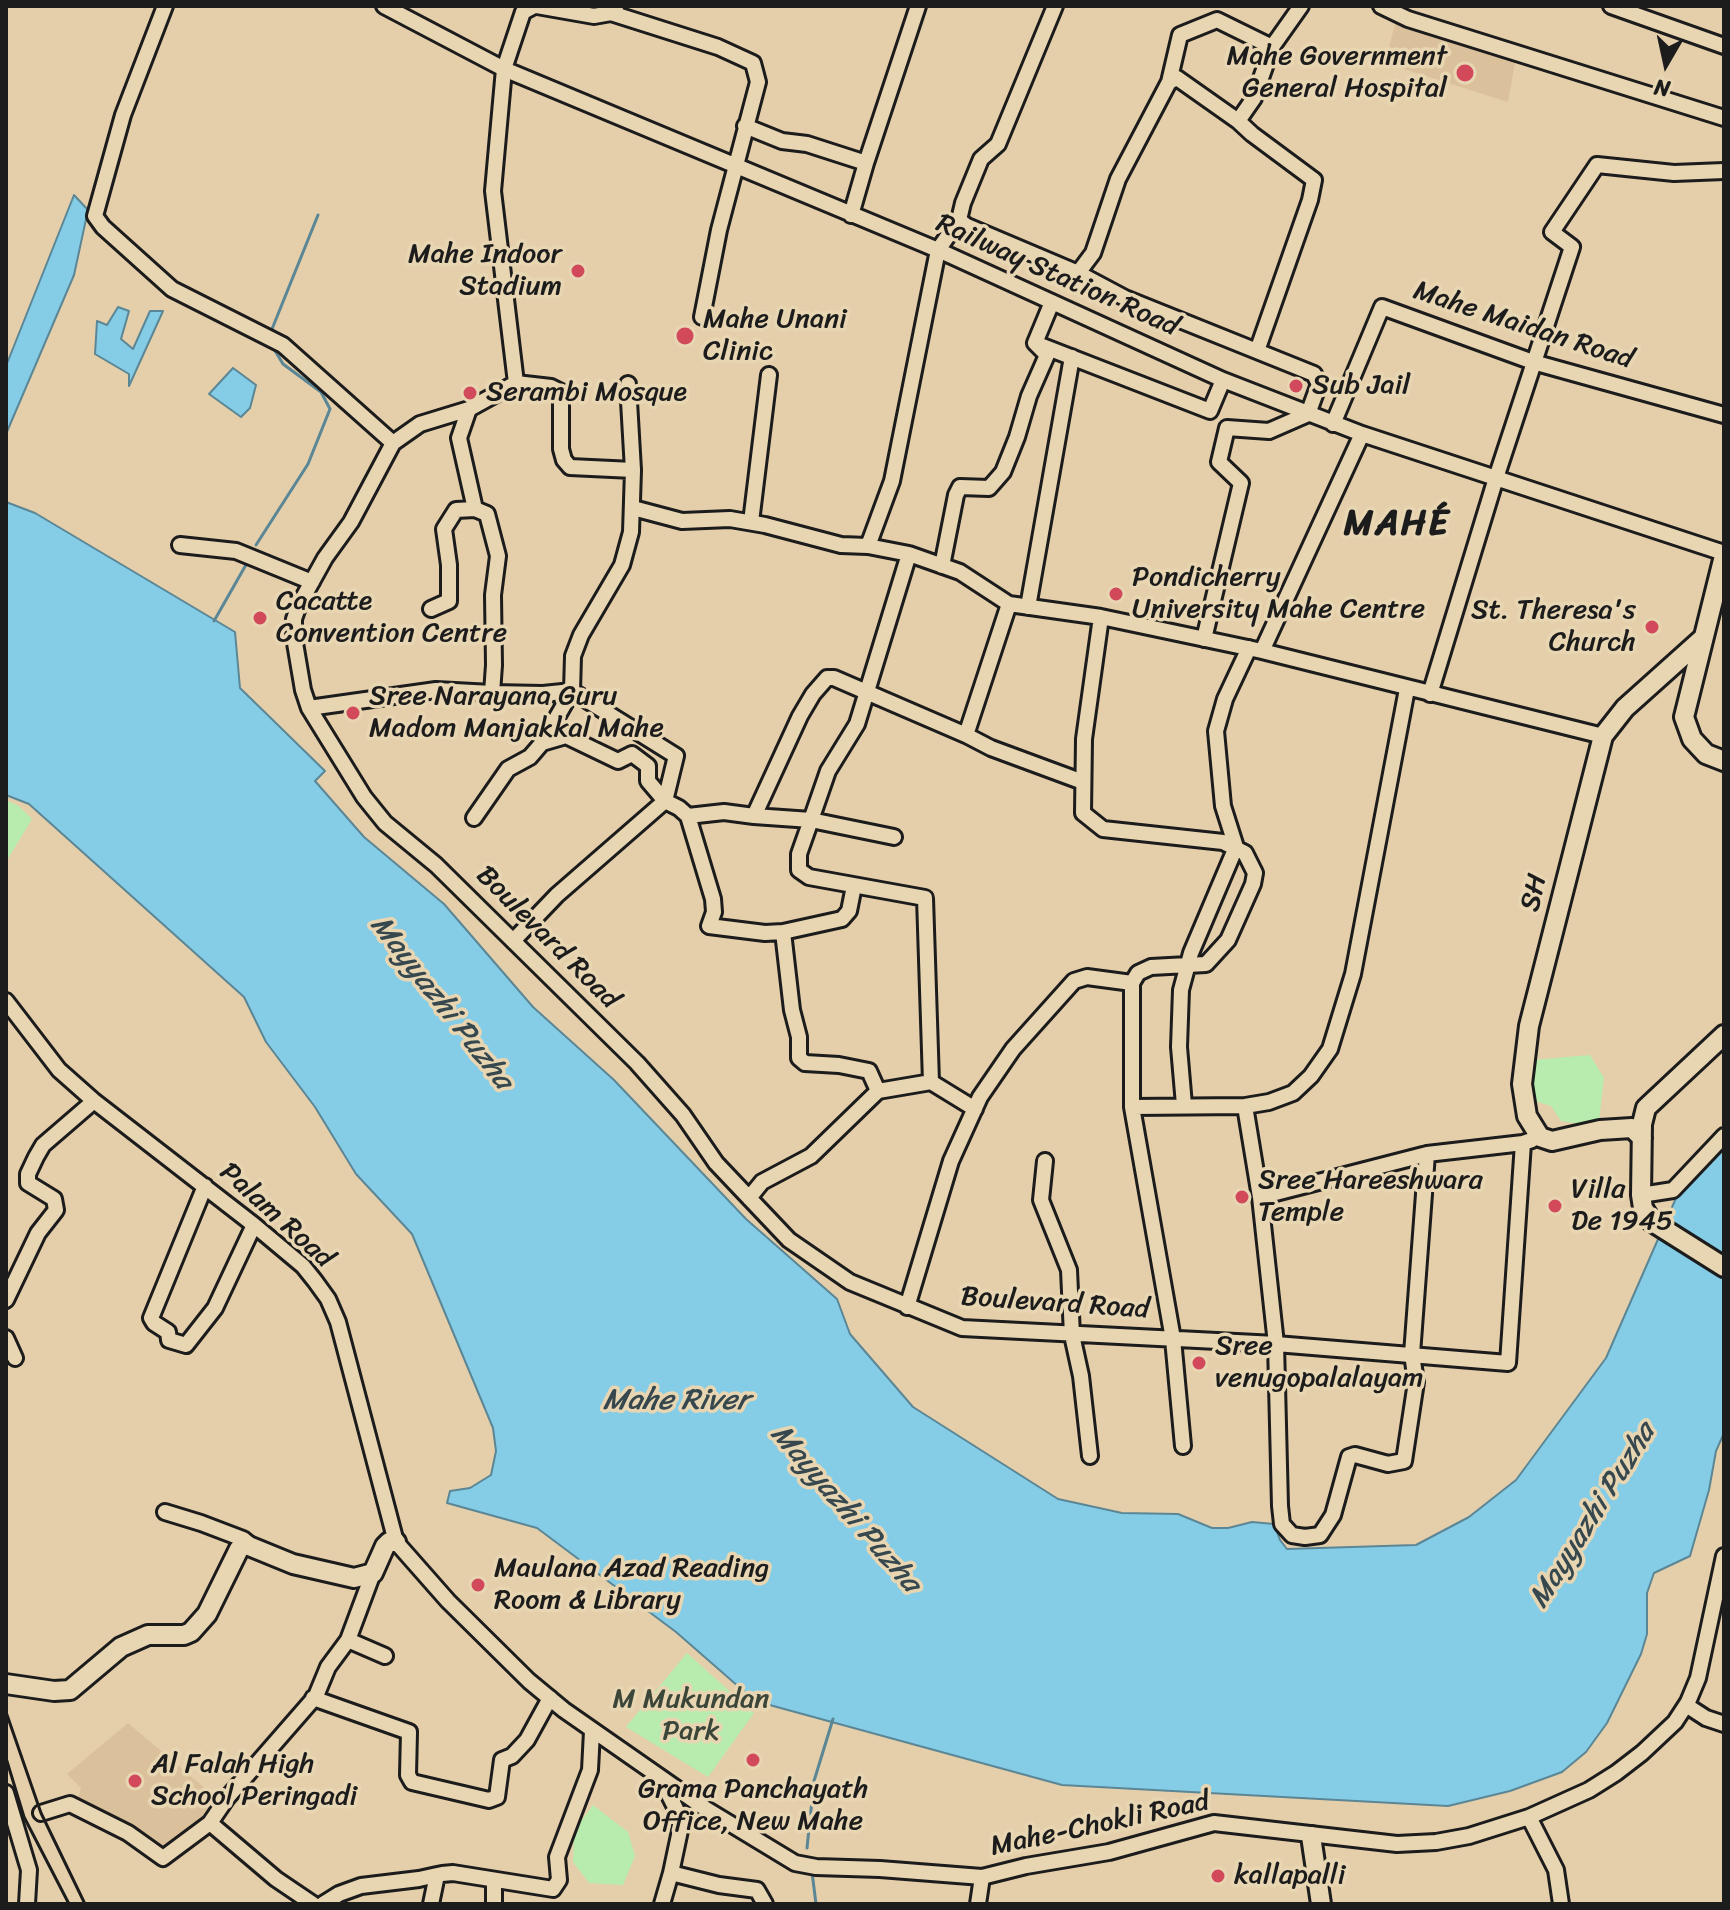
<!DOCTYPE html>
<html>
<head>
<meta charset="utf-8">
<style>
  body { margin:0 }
  #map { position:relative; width:1730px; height:1910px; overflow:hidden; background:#e5cfaa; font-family:Sriracha,sans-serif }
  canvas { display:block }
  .frame { position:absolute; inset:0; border:8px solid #1c1c1c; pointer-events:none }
  .north { position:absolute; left:1626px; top:24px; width:80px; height:80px; -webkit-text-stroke:6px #e8d6b3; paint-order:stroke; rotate:189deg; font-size:22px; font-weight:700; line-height:32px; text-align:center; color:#1c1c1c }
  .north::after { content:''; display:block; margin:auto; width:28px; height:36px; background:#1c1c1c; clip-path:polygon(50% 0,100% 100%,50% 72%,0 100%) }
</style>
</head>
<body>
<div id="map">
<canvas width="1730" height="1910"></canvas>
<div class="frame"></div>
<div class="north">N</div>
</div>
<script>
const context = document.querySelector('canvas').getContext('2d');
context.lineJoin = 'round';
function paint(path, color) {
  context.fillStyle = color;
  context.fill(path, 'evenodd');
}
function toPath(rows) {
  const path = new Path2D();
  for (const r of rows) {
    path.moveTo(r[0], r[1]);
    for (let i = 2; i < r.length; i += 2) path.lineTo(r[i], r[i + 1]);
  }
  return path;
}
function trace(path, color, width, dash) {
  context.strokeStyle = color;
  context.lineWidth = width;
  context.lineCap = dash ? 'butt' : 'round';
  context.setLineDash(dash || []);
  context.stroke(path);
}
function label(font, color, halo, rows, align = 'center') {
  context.font = font + ' Sriracha,sans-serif';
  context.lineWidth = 7;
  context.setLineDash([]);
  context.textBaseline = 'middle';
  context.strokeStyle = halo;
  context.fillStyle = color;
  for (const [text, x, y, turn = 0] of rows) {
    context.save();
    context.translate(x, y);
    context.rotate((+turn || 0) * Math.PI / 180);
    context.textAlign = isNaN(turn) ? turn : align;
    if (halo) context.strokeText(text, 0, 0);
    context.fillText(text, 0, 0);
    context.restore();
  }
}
paint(toPath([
  [1395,24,1516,57,1508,102,1385,63],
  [128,1723,220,1801,207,1819,164,1853,127,1826,78,1799,81,1788,67,1774]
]), '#dac09b');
paint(toPath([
  [6,800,19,806,32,819,6,862],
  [1590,1055,1604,1078,1599,1121,1585,1125,1561,1121,1551,1106,1531,1100,1532,1060],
  [687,1653,754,1713,708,1777,626,1727],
  [593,1805,628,1832,635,1856,623,1885,589,1883,573,1862,574,1831]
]), '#b7ecae');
const water = toPath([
  [74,195,88,210,74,275,6,434,6,366,74,195],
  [118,307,129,311,121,339,133,349,150,311,163,311,129,386,129,374,95,354,97,321,107,325,118,307],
  [233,368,256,385,250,408,241,417,209,394,233,368],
  [6,502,35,513,235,632,240,688,325,771,315,781,364,837,444,904,533,1007,614,1080,746,1219,837,1299,850,1334,913,1407,1058,1499,1122,1513,1178,1514,1212,1528,1228,1528,1252,1522,1274,1524,1280,1540,1287,1549,1416,1545,1469,1517,1516,1480,1606,1358,1680,1189,1724,1143,1724,1433,1716,1451,1709,1490,1690,1556,1654,1573,1647,1593,1647,1634,1641,1654,1607,1723,1586,1752,1562,1772,1510,1791,1448,1806,1062,1785,755,1701,676,1632,537,1528,447,1503,450,1491,470,1488,491,1475,496,1451,493,1428,412,1234,356,1174,315,1107,266,1042,244,997,29,804,6,795,6,502]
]);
paint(water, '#85cde6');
trace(water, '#5b8695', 2);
trace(toPath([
  [270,334,318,215],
  [256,545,308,464,330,409,321,392,283,364,271,344],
  [214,621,247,563],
  [807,1848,814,1781,833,1719],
  [812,1872,816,1904]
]), '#5b8695', 3);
const minor = toPath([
  [165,6,123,115,95,216,103,227,172,289,283,345,393,443],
  [384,6,504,69,938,250,1223,380,1362,434,1724,553],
  [534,6,523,12,504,69,493,191,516,383,469,409,420,424,393,443,351,522,325,558,299,605,294,619,294,637,303,690,309,708,364,797,385,823,436,865,637,1063,683,1115,716,1163,789,1240,850,1282,962,1328,1276,1344,1508,1363,1523,1143],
  [537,6,594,16,611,13,616,7],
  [1381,6,1408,19,1724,118],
  [1611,6,1724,46],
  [611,13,718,47,753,63,758,82,719,230,702,317],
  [1169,82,1180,35,1217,20,1272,47],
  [745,126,782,141,807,144,866,163,851,215],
  [866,163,918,6],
  [959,220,967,226,1078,273,1125,298,1314,374,1319,384,1308,414,1269,431,1227,428,1219,462,1241,483,1204,639],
  [1078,273,1093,253,1118,179,1169,82,1177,78,1238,121],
  [1040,345,1210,411,1223,380],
  [1257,351,1310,200,1314,180,1252,134,1238,121,1254,98,1272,47,1301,6],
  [516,383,551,387,561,392,561,449,564,460,570,467,633,470],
  [1333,424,1382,307,1533,362,1724,415],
  [1362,434,1262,651,1603,736],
  [633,508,682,521,730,519,765,525,841,545,868,546,909,554,857,724,828,771,811,820,894,837],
  [751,522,769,375],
  [180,545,236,551,312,582],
  [868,546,892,481,938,250,959,220,963,203,981,159,998,144,1055,6],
  [909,554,960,572,1009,604],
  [942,566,956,495,960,487,989,488,1003,472,1017,437,1029,396,1047,355,1035,343,1052,302],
  [1028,607,1072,357],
  [431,609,449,601,449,565,444,529,456,510,475,509,459,438,469,409],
  [1101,617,1084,739,1083,813,1103,829,1223,842,1245,853,1255,873,1253,884,1228,940,1206,964,1151,967,1138,973,1132,983],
  [492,693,543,694,572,691,676,756,665,801,557,895,513,941],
  [1430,694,1496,478,1572,247,1552,232,1597,165,1674,173,1724,171],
  [309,708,436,690,492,693,494,665,493,595,498,556,487,514,475,509],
  [966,735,991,748,1083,782],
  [542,743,572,691,573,656,581,635,622,565,631,532,633,470,628,384],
  [688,816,724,812,754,816,800,716,813,694,827,678,834,678,966,735,1009,604,1101,617,1262,651],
  [754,816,811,820,799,854,799,870,809,877,925,898,931,1082],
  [474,818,508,769,530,757,542,743,566,736,618,761,632,754,648,766,648,781,665,801,679,808,688,816,713,899,714,912,709,926,765,933,783,932,842,919,849,911,854,886],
  [783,932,792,1010,799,1037,799,1058,805,1063,839,1065,869,1071,878,1091],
  [6,1001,59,1070,94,1101,254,1225,303,1266,315,1281,328,1299,338,1322,396,1542,448,1601,529,1681,564,1710,706,1809,795,1863,816,1867,880,1869,982,1877,1026,1866,1109,1852,1214,1823,1397,1844,1436,1842,1469,1836,1529,1817,1589,1790,1616,1773,1642,1753,1675,1722,1688,1702,1698,1678,1724,1556],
  [1184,1105,1179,1047,1181,990,1191,953,1236,847,1223,806,1216,731,1225,699,1249,648],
  [1245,1106,1260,1197,1276,1344,1280,1506,1282,1524,1292,1535,1305,1537,1320,1535,1333,1515,1349,1457,1355,1455,1388,1464,1404,1461,1416,1382,1412,1354,1427,1154],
  [1132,1107,1245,1106,1269,1102,1293,1093,1311,1076,1330,1049,1353,974,1407,689],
  [1045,1161,1041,1200,1069,1270,1072,1335,1081,1376,1090,1456],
  [205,1186,151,1318,154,1323,168,1332,169,1340,186,1345,215,1308,254,1225],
  [1641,1195,1673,1190,1724,1136],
  [1260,1197,1427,1154,1523,1143,1532,1140],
  [749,1198,762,1182,811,1156,878,1091,931,1082,975,1109],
  [6,1300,38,1233,56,1210,54,1199,28,1183,28,1174,36,1157,43,1145,94,1101],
  [907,1307,951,1161,980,1097,1013,1049,1074,981,1087,977,1132,983,1132,1107,1173,1339,1183,1446],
  [6,1338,15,1358],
  [165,1512,201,1523,243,1539,249,1544],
  [348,1640,385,1656],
  [313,1698,409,1732,408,1775,412,1782,489,1800,497,1797,502,1760,512,1756,527,1740,550,1698],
  [1686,1705,1706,1718,1724,1724],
  [669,1783,667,1791,682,1821,671,1873,719,1885,757,1890,765,1904],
  [6,1793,29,1870,27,1904],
  [41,1813,70,1804,128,1833,163,1858,210,1823,276,1879,313,1904],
  [1529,1817,1556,1870,1561,1904],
  [210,1823,227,1798,316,1696,328,1667,348,1640,373,1573],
  [323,1904,339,1894,361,1886,419,1879,437,1875],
  [431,1904,437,1875,442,1874,453,1873,553,1889,559,1880,557,1857,590,1770,592,1731],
  [494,1904,494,1880],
  [662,1904,671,1873],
  [978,1904,982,1877]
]);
const major = toPath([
  [1724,556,1684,717,1692,739,1706,754,1724,761],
  [1724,1035,1646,1108,1642,1124,1641,1195,1643,1208,1651,1221,1724,1267],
  [1642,1138,1632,1128,1600,1130,1552,1141,1540,1137,1527,1116,1522,1084,1529,1026,1603,736,1625,708,1702,639],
  [6,1684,54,1691,70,1690,121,1647,148,1635,184,1635,191,1632,207,1614,239,1549,244,1544,293,1564,354,1578,373,1573,385,1546,389,1542,396,1542],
  [1311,1836,1321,1904]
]);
trace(minor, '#1c1c1c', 20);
trace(major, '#1c1c1c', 24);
trace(minor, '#e8d6b3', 14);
trace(major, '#e8d6b3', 18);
trace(toPath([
  [6,1712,41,1813,85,1904],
  [6,1758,24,1817,69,1904]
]), '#1c1c1c', 3);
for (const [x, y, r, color] of [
  [1465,73,10,"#d1495b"],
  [578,271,8,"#d1495b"],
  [685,336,10,"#d1495b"],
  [1296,386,8,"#d1495b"],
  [470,393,8,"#d1495b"],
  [1116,594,8,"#d1495b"],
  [260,618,8,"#d1495b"],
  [1652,627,8,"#d1495b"],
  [353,713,8,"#d1495b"],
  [1242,1197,8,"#d1495b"],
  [1555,1206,8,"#d1495b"],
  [1199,1363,8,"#d1495b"],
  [478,1585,8,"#d1495b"],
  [753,1760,8,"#d1495b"],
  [135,1781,8,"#d1495b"],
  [1218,1876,8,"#d1495b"]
]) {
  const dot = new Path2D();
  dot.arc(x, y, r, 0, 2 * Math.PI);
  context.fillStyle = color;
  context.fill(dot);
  trace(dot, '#e8d6b3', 3);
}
label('28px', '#1c1c1c', '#e8d6b3', [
  ["Mahe Government",1447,57,"right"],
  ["General Hospital",1447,89,"right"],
  ["Mahe Indoor",562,255,"right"],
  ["Stadium",562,287,"right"],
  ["Mahe Unani",703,320],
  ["Clinic",703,352],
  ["Sub Jail",1312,386],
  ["Serambi Mosque",486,393],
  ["Pondicherry",1132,578],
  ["University Mahe Centre",1132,610],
  ["Cacatte",276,602],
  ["Convention Centre",276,634],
  ["St. Theresa's",1636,611,"right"],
  ["Church",1636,643,"right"],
  ["Sree Narayana Guru",369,697],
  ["Madom Manjakkal Mahe",369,729],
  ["Sree Hareeshwara",1258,1181],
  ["Temple",1258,1213],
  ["Villa",1571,1190],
  ["De 1945",1571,1222],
  ["Sree",1215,1347],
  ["venugopalalayam",1215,1379],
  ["Maulana Azad Reading",494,1569],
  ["Room & Library",494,1601],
  ["Al Falah High",151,1765],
  ["School Peringadi",151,1797],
  ["Grama Panchayath",753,1790,"center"],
  ["Office, New Mahe",753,1822,"center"],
  ["kallapalli",1234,1876]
], 'left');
label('28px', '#1c1c1c', '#e8d6b3', [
  ["Railway Station Road",1057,276,24],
  ["Mahe Maidan Road",1523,326,18],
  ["SH",1535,893,-76],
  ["Boulevard Road",547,938,45],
  ["Palam Road",276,1216,42],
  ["Boulevard Road",1055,1304,4],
  ["Mahe-Chokli Road",1100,1825,-12]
]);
label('28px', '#3b4639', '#e8d6b3', [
  ["M Mukundan",691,1700],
  ["Park",691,1732]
]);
label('italic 30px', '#36484e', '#e8d6b3', [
  ["Mayyazhi Puzha",441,1003,52],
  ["Mahe River",676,1401],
  ["Mayyazhi Puzha",845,1509,49],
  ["Mayyazhi Puzha",1593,1516,-58]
]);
context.letterSpacing = '2px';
label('bold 36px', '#1c1c1c', '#e8d6b3', [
  ["MAHÉ",1397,525]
]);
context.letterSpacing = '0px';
</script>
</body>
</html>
